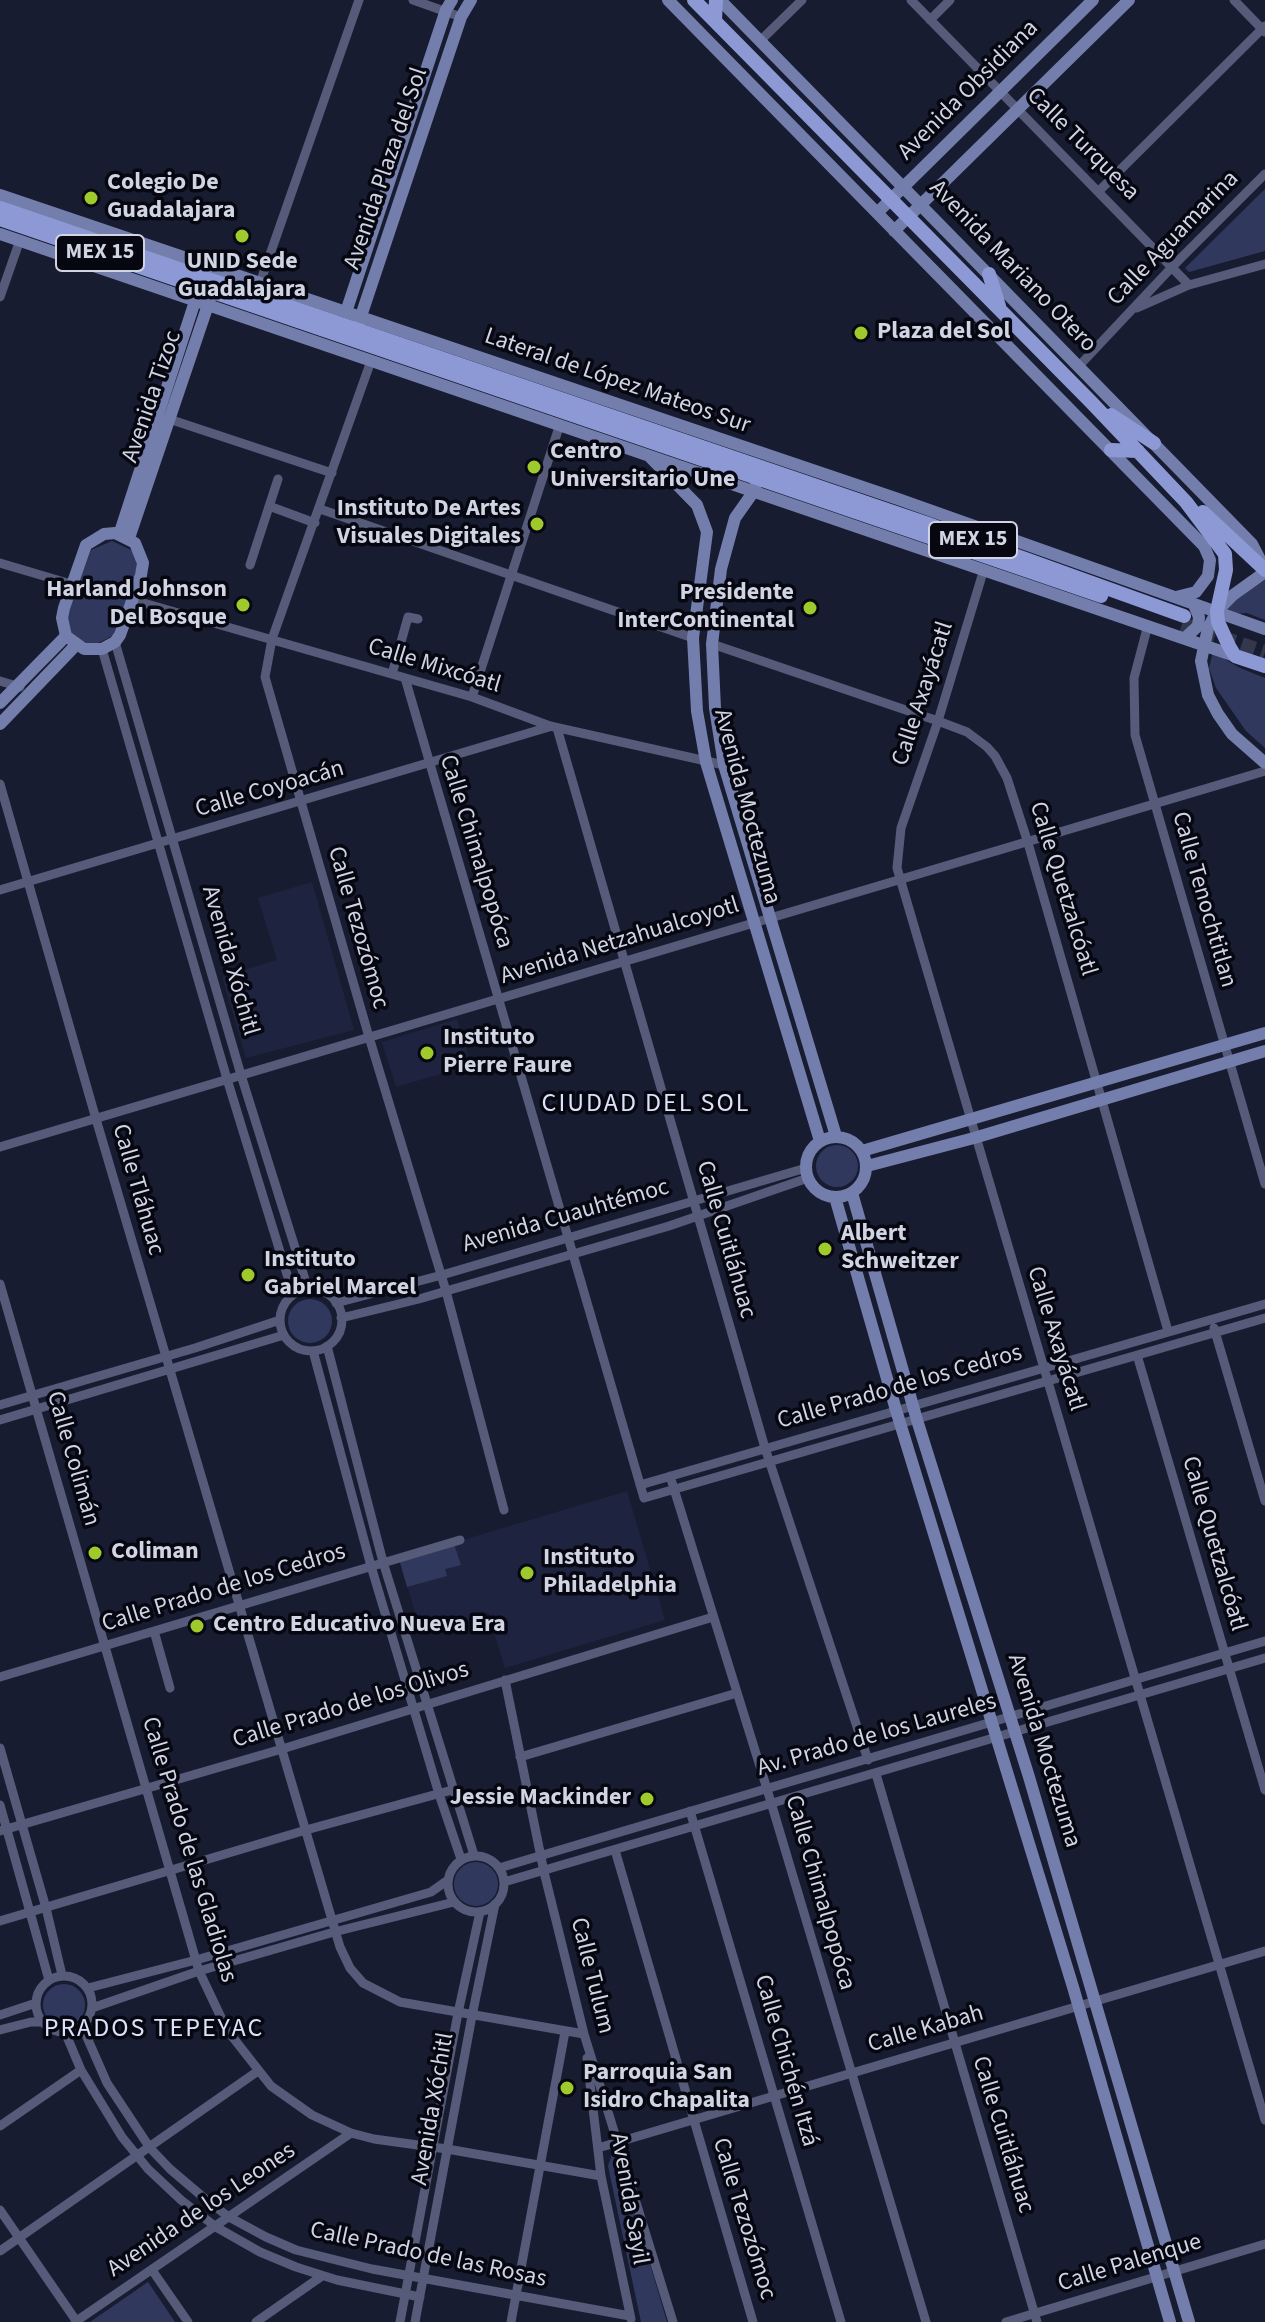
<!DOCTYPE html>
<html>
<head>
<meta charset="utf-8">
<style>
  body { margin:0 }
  canvas { display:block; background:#171c31 }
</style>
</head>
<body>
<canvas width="1265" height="2322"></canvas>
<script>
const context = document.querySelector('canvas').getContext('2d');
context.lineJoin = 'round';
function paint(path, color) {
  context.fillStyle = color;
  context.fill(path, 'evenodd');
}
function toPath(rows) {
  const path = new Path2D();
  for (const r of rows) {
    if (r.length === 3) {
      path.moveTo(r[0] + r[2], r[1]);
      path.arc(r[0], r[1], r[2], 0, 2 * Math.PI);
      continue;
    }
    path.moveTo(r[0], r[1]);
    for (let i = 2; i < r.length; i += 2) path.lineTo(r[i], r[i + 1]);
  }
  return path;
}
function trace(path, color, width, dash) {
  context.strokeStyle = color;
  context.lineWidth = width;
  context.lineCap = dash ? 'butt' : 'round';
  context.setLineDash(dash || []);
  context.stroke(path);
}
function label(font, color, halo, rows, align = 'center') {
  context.font = font + ' "Source Sans 3",sans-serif';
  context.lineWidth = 7;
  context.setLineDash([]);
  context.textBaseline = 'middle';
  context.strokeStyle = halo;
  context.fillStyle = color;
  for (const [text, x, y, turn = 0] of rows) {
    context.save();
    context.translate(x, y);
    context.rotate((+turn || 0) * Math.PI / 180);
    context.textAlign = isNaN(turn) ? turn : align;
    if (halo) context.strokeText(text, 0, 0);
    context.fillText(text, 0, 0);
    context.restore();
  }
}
paint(toPath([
  [312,882,354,1030,246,1058,222,977,277,960,258,898],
  [457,1019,471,1065,396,1087,382,1042],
  [627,1491,665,1620,505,1668,488,1613,421,1633,420,1628,426,1626,424,1618,416,1615,399,1559]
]), '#1e233f');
paint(toPath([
  [1265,189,1265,251,1189,272,1185,268],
  [112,541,131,550,136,557,137,568,114,635,96,644,84,644,69,633,66,619,91,550],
  [1265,580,1265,620,1247,613,1231,614,1227,611,1228,606,1248,590],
  [1213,652,1240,668,1265,678,1265,748,1246,731,1216,688,1209,668],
  [837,1166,21],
  [310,1321,22],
  [454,1544,461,1565,445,1569,447,1576,407,1587,399,1559],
  [476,1884,22],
  [64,2005,21],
  [617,2152,667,2322,641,2322,608,2166,612,2154],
  [148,2282,175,2322,90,2322]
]), '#31385d');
trace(toPath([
  [1182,624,1265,652]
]), '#33384c', 14, [14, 7]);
trace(toPath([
  [413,0,461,17],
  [911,0,1189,285],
  [1234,0,1265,32],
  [930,20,950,0],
  [760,41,802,0],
  [1099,191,1265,26],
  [260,283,359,0],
  [0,297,20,240],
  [1137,308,1189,285,1265,264],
  [371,361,272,639,265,677,369,1037,446,1291,504,1510],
  [1078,367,1173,266,1265,174],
  [169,419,332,473],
  [269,506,315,523],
  [320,509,693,638],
  [0,563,71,584],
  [250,565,278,479],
  [984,569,938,721,901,828,897,868,1265,2120],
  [133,600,472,697,550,726,724,765],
  [1148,625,1134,678,1135,735,1265,1184],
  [115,642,241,1075,308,1289],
  [712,644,938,721,967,732,987,747,995,756,1007,778,1028,843,1168,1331],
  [102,649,227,1079,293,1294],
  [392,674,408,617,418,619],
  [405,678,644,1498,1265,1318],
  [0,681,20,687],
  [472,697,560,424],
  [557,728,765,1448,868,1760],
  [0,784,96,1119,340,1947,350,1968,363,1983,400,2002,584,2034],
  [0,890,549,727],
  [0,1147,1265,771],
  [0,1284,199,1971,227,2030,271,2086,312,2115,351,2133,374,2139,447,2149,601,2176],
  [311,1320,31],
  [336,1303,442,1275,806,1168],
  [341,1318,419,1299,669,1226,808,1178],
  [1214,1328,1265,1501],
  [327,1346,383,1562,474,1855],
  [313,1351,371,1566,439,1794,461,1859],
  [1137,1355,1265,1790],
  [0,1405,195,1348,280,1320],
  [0,1420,284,1335],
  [670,1476,767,1789,926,2322],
  [640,1485,1265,1304],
  [154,1631,170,1688],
  [0,1677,460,1540],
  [505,1680,544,1872,584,2034,673,2322],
  [0,1748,46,1908,62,1975],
  [520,1757,737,1693],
  [876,1774,1037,2322],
  [0,1805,49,1980],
  [690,1811,841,2322],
  [0,1831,282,1749,713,1617],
  [615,1850,753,2322],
  [476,1884,28],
  [499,1868,1265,1641],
  [504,1882,1265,1658],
  [0,1921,306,1830,452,1790],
  [64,2004,28],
  [88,1988,196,1960,431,1892,448,1880],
  [92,2008,199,1971,334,1932,454,1902],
  [0,2015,36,2003],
  [82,2026,107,2083,150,2148,170,2169,210,2203,229,2217,266,2237,296,2250,372,2269,630,2316],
  [0,2030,31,2022,43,2022],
  [65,2032,81,2070,122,2137,148,2169,181,2200,216,2227,260,2252,296,2267,337,2280,420,2297],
  [587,2058,601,2176,631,2319],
  [0,2126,81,2070],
  [598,2148,1265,1951],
  [0,2210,77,2322],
  [0,2251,258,2071],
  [152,2270,188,2322],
  [75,2322,351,2133],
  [256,2322,322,2276],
  [400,2322,458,2013,480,1912],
  [415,2322,472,2016,495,1904],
  [511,2322,565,2032],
  [1006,2322,1265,2244]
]), '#555b78', 9);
trace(toPath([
  [668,0,1204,546,1210,560,1208,576,1196,592,1176,597],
  [720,0,1252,544,1264,567],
  [0,195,898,499,1265,629],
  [877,213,1093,0],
  [894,231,1129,0],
  [0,234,1235,656],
  [346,312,446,10,452,0],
  [358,325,461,17,471,0],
  [650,457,697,505,707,532,693,638,697,711,706,762,820,1141],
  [756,484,754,491,735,518,721,569,712,644,715,708,724,765,836,1136],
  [115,533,135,543,143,563,141,575,120,635,115,642,102,649,84,649,66,636,62,618,64,608,86,545,104,534,115,533],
  [119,535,197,295],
  [129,538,210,299],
  [1265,572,1233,595,1217,611,1208,628,1201,661,1208,695,1218,714,1232,734,1265,763],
  [1185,638,1198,626,1199,617,1194,605],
  [0,703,66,636],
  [0,724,76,645],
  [836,1167,30],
  [862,1151,1265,1033],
  [867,1166,974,1138,1265,1051],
  [852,1193,917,1420,1029,1777,1189,2322],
  [835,1197,896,1410,1073,1987,1170,2322]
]), '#747eac', 12);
trace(toPath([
  [694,0,1092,403,1186,502,1225,554,1226,570,1217,611,1218,622,1229,646,1235,656,1265,666],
  [715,21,716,0],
  [0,208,928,524,1184,616],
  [0,219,1101,596],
  [989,274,999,306],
  [1111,415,1154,443],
  [1111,450,1138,451],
  [1203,512,1265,570]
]), '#8c99d5', 14);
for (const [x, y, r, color] of [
  [91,198,8,"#9fca2c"],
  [242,236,8,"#9fca2c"],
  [861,333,8,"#9fca2c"],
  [534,467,8,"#9fca2c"],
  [537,524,8,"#9fca2c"],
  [243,605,8,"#9fca2c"],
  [810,608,8,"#9fca2c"],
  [427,1053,8,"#9fca2c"],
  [825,1249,8,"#9fca2c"],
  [248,1275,8,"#9fca2c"],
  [95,1553,8,"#9fca2c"],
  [527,1573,8,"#9fca2c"],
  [197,1626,8,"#9fca2c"],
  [647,1799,8,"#9fca2c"],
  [567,2088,8,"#9fca2c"]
]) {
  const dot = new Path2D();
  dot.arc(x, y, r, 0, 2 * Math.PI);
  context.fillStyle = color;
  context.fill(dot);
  trace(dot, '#060710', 3);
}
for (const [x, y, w] of [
  [100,253,88],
  [973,540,88]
]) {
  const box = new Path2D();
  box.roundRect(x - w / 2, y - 18, w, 36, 6);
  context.fillStyle = '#060710';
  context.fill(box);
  trace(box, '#d0d4e3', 2);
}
label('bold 22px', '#d0d4e3', null, [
  ["MEX 15",100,253],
  ["MEX 15",973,540]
]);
label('24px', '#d0d4e3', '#060710', [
  ["Avenida Obsidiana",969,91,-45],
  ["Calle Turquesa",1082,145,45],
  ["Avenida Plaza del Sol",387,169,-71],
  ["Calle Aguamarina",1174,239,-46],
  ["Avenida Mariano Otero",1012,267,46],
  ["Lateral de López Mateos Sur",617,382,19],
  ["Avenida Tizoc",153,397,-71],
  ["Calle Mixcóatl",434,667,17],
  ["Calle Axayácatl",924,694,-72],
  ["Calle Coyoacán",270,790,-16],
  ["Avenida Moctezuma",746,807,75],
  ["Calle Chimalpopóca",475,852,73],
  ["Calle Quetzalcóatl",1062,889,73],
  ["Calle Tenochtitlan",1203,900,74],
  ["Calle Tezozómoc",357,928,74],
  ["Avenida Netzahualcoyotl",620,942,-17],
  ["Avenida Xóchitl",229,961,74],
  ["Calle Tláhuac",137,1190,74],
  ["Avenida Cuauhtémoc",566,1217,-16],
  ["Calle Cuitláhuac",725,1240,74],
  ["Calle Axayácatl",1055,1339,73],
  ["Calle Prado de los Cedros",900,1388,-16],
  ["Calle Colimán",72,1459,74],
  ["Calle Quetzalcóatl",1213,1544,74],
  ["Calle Prado de los Cedros",224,1589,-17],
  ["Calle Prado de los Olivos",351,1706,-17],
  ["Av. Prado de los Laureles",877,1736,-16],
  ["Avenida Moctezuma",1043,1751,73],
  ["Calle Prado de las Gladiolas",188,1850,73],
  ["Calle Chimalpopóca",819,1893,74],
  ["Calle Tulum",591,1976,76],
  ["Calle Kabah",926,2030,-16],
  ["Calle Chichén Itzá",785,2061,74],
  ["Avenida Xóchitl",434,2109,-80],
  ["Calle Cuitláhuac",1002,2135,73],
  ["Avenida Sayil",628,2199,80],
  ["Avenida de los Leones",202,2211,-34],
  ["Calle Tezozómoc",743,2219,73],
  ["Calle Prado de las Rosas",428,2256,12],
  ["Calle Palenque",1130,2264,-17]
]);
label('bold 24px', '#d0d4e3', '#060710', [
  ["Colegio De",107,184],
  ["Guadalajara",107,212],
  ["UNID Sede",242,263,"center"],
  ["Guadalajara",242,291,"center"],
  ["Plaza del Sol",877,333],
  ["Centro",550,453],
  ["Universitario Une",550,481],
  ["Instituto De Artes",521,510,"right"],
  ["Visuales Digitales",521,538,"right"],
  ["Harland Johnson",227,591,"right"],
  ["Del Bosque",227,619,"right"],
  ["Presidente",794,594,"right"],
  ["InterContinental",794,622,"right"],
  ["Instituto",443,1039],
  ["Pierre Faure",443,1067],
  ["Albert",841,1235],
  ["Schweitzer",841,1263],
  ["Instituto",264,1261],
  ["Gabriel Marcel",264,1289],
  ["Coliman",111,1553],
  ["Instituto",543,1559],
  ["Philadelphia",543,1587],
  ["Centro Educativo Nueva Era",213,1626],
  ["Jessie Mackinder",631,1799,"right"],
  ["Parroquia San",583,2074],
  ["Isidro Chapalita",583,2102]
], 'left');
context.letterSpacing = '2px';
label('26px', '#dce2fa', '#060710', [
  ["CIUDAD DEL SOL",646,1105],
  ["PRADOS TEPEYAC",154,2030]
]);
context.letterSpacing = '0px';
</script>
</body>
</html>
